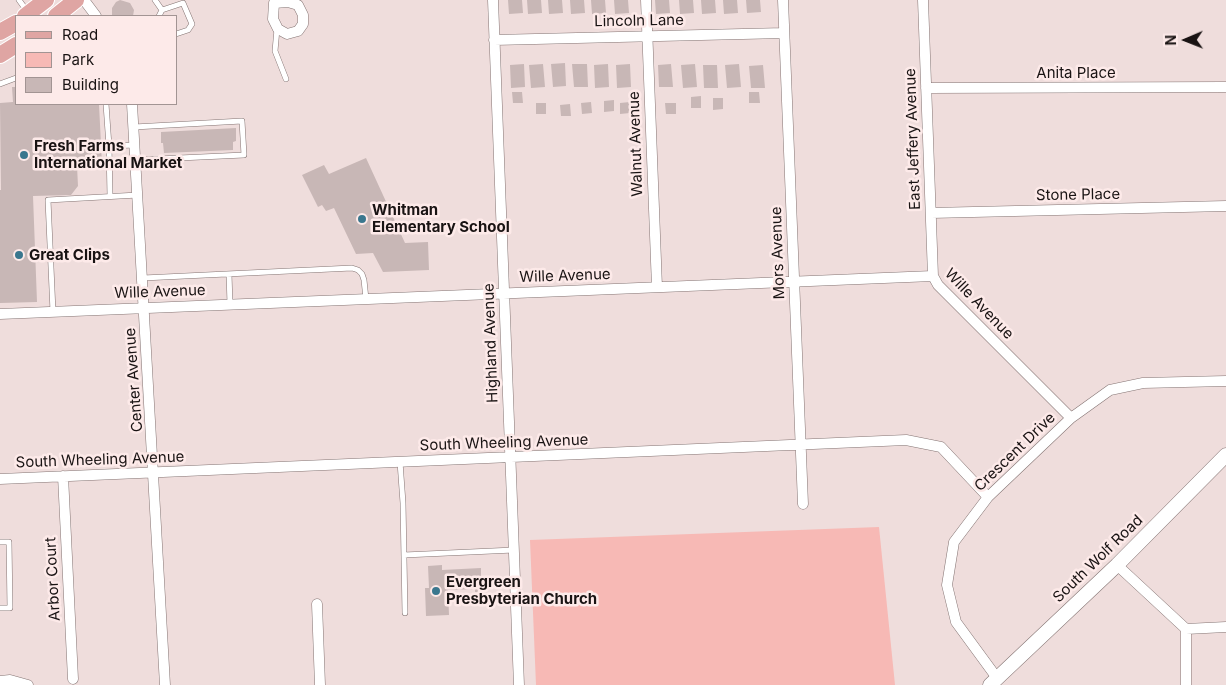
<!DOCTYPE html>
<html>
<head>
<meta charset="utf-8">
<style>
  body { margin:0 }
  #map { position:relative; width:1226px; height:685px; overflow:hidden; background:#efdddc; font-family:Inter,sans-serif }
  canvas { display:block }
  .legend { position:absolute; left:15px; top:15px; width:162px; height:90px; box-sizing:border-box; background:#fdeae9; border:1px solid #a29493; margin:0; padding:6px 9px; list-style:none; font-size:15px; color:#191313 }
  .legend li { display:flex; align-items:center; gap:10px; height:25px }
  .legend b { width:25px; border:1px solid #a29493 }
  .north { position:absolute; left:1161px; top:15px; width:50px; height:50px; -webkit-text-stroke:4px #fdeae9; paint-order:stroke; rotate:269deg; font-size:14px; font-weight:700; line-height:20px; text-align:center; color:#191313 }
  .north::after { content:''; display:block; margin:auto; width:18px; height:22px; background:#191313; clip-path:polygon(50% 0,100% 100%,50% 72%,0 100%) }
</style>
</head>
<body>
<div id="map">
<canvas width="1226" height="685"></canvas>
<ul class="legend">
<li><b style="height:6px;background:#dfa5a3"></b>Road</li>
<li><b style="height:14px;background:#f7b9b5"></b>Park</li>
<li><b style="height:14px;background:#c8b7b6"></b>Building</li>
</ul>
<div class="north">N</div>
</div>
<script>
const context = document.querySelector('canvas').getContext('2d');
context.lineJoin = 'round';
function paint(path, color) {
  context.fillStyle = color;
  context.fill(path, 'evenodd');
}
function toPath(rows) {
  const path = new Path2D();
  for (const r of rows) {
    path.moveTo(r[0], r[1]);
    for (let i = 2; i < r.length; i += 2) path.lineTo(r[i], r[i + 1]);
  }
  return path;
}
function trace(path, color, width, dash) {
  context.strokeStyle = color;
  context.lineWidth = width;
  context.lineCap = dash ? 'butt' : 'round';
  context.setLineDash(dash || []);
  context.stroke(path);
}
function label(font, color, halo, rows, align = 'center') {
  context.font = font + ' Inter,sans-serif';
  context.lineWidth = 5;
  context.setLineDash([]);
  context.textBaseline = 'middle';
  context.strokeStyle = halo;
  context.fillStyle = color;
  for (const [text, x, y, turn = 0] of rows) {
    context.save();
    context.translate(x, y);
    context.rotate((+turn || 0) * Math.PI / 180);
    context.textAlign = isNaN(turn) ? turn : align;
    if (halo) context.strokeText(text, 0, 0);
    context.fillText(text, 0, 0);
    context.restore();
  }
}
paint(toPath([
  [879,527,895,685,536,685,530,540]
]), '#f7b9b5');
paint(toPath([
  [120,0,130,3,134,10,133,16,112,16,112,8,116,2],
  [508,0,522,0,523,13,509,14],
  [527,0,541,0,542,13,528,14],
  [548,0,562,0,563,13,549,14],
  [570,0,584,0,585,13,571,14],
  [591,0,605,0,606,13,592,14],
  [614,0,628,0,629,13,615,14],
  [655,0,669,0,670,13,656,14],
  [679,0,693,0,694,13,680,14],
  [701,0,715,0,716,13,702,14],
  [723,0,737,0,738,13,724,14],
  [746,0,760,0,761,12,747,13],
  [565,63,566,86,553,87,551,64],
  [524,64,525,87,511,88,510,65],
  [543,64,545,87,531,88,529,65],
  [572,64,587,64,588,87,574,87],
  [608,64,609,87,595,88,594,65],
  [630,64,631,87,617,88,616,65],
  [671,64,673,87,659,87,658,65],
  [695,64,697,87,683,88,681,65],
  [739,64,741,87,727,88,725,65],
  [703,65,717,65,718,88,704,88],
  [763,65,765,88,751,88,749,66],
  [12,87,16,87,16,104,99,104,102,165,77,166,78,186,71,195,33,196,37,302,0,303,0,190,1,190,0,103,13,102],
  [512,92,522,92,523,103,513,103],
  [749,92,759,92,760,103,749,103],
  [701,96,701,108,691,108,691,97],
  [713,98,723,98,723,109,713,110],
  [614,100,614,111,604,112,604,101],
  [591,102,592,113,582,114,581,103],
  [630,102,630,113,620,114,620,103],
  [536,103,546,103,546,114,536,114],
  [665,103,676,103,676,114,666,114],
  [570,104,571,116,561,116,560,105],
  [236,128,236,141,233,142,233,150,164,153,163,143,161,143,161,132],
  [366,158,405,243,428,242,429,270,383,272,373,253,356,254,334,208,326,211,322,205,318,207,302,175,324,165,329,174],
  [442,565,442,570,481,568,481,592,475,592,475,589,448,590,449,615,426,616,425,588,429,588,428,566]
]), '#c8b7b6');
const lane = toPath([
  [19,0,27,11],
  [155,0,162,10],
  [159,16,162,10,183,3,192,24,188,30,176,34],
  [277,29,275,51,286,79],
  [0,84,16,78],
  [106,104,109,146,110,196],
  [134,127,242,121,244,155,136,160],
  [109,146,135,145],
  [229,274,230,304],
  [143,278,352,268,358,270,362,274,364,280,366,299],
  [53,312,48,200,138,195],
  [400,462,403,503,405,613],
  [0,542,9,542,10,608,0,608],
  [404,555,514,550]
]);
const street = toPath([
  [84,0,96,16],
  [493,0,519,685],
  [646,0,657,287],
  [783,0,803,504],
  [923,0,933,276,938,285,1071,418],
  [288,2,298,5,303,15,303,24,298,31,287,34,278,29,273,19,274,3,288,2],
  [494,40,784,33],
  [926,88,1226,87],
  [132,104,165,685],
  [931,213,1226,206],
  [0,314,933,276],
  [63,476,73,679],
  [0,479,906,440,941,447,988,497],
  [1117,565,1186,629,1186,685],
  [317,604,320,685],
  [1186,629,1226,627],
  [997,678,956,622,947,585,954,542,988,497,1071,418,1110,390,1143,383,1226,381],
  [0,681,10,680,28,685]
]);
const secondary = toPath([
  [990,685,1117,565,1226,455]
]);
const primary = toPath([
  [25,16,46,0],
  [56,16,76,0],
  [0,32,16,23],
  [0,55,16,45]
]);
trace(lane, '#847473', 6);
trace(street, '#847473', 11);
trace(secondary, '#847473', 15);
trace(primary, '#fff', 18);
trace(lane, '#fff', 5);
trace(street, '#fff', 10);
trace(secondary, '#fff', 14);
trace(primary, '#dfa5a3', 16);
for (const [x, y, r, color] of [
  [24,155,5,"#3a778e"],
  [362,219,5,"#3a778e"],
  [19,255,5,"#3a778e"],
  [436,591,5,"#3a778e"]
]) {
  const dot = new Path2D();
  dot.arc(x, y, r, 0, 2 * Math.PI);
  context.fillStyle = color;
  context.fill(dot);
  trace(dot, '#fdeae9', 2);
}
label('15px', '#191313', '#fdeae9', [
  ["Lincoln Lane",639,21,-1],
  ["Anita Place",1076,73],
  ["East Jeffery Avenue",913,139,-92],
  ["Walnut Avenue",636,144,-92],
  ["Stone Place",1078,195,-1],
  ["Mors Avenue",778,253,-92],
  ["Wille Avenue",565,276,-2],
  ["Wille Avenue",160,292,-2],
  ["Wille Avenue",979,304,46],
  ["Highland Avenue",491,343,-92],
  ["Center Avenue",134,380,-94],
  ["South Wheeling Avenue",504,443,-2],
  ["Crescent Drive",1015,452,-44],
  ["South Wheeling Avenue",100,460,-2],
  ["South Wolf Road",1098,559,-44],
  ["Arbor Court",53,579,-93]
]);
label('bold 15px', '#191313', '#fdeae9', [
  ["Fresh Farms",34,146],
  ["International Market",34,163],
  ["Whitman",372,210],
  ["Elementary School",372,227],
  ["Great Clips",29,255],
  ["Evergreen",446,582],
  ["Presbyterian Church",446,599]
], 'left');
</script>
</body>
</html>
